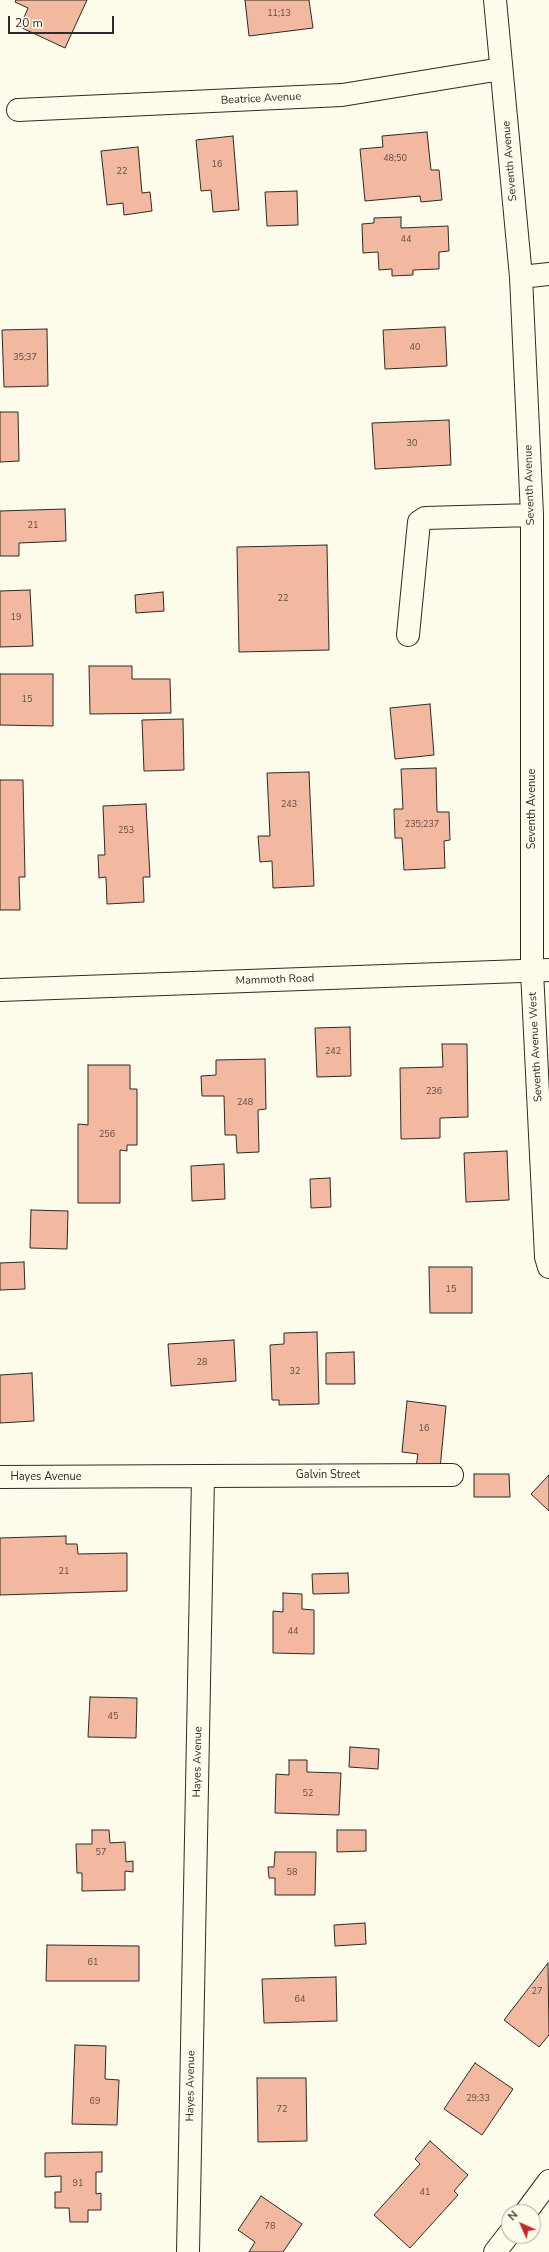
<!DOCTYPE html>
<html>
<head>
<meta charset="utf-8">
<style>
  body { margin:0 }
  #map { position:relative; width:549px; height:2252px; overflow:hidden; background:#fdfbea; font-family:"Nunito Sans",sans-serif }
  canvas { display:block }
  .north { position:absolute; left:501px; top:2204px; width:40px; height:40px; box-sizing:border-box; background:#fdfbea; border:1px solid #a9a89e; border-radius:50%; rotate:315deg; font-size:11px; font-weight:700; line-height:16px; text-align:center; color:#2b2b2b }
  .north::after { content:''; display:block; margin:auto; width:14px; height:18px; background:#c62828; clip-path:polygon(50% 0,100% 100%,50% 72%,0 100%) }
  .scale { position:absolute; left:8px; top:16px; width:106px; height:18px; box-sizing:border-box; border:2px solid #2b2b2b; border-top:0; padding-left:5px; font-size:12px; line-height:14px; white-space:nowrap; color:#2b2b2b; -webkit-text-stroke:3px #fdfbea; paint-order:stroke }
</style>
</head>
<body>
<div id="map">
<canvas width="549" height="2252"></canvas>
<div class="north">N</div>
<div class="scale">20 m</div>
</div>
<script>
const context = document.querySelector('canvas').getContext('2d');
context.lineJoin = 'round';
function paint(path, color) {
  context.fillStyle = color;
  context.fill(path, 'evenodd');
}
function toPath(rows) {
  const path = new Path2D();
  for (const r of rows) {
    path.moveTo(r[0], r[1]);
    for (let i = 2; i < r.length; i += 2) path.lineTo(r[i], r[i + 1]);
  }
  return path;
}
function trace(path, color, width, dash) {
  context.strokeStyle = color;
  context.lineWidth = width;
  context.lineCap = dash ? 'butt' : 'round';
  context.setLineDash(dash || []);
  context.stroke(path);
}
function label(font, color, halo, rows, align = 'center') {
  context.font = font + ' "Nunito Sans",sans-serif';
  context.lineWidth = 3;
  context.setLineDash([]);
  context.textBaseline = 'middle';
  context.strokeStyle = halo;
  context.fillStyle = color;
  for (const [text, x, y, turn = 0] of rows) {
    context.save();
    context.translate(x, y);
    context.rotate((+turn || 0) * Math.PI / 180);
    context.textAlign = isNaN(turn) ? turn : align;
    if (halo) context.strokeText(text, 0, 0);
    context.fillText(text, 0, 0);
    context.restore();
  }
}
const building = toPath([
  [16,0,87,0,65,48,20,27,28,8,15,2,16,0],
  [245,0,309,0,313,28,249,36,245,0],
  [427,132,431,170,439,170,442,200,421,202,420,196,365,201,360,149,383,147,382,136,427,132],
  [233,136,239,210,213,212,211,190,201,191,196,140,233,136],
  [138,147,142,193,150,192,152,211,124,215,123,203,107,205,101,151,138,147],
  [297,191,298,225,267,226,265,192,297,191],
  [401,217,401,228,448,226,449,251,439,252,439,269,413,270,413,275,392,276,392,269,379,270,378,252,363,253,362,224,374,223,374,218,401,217],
  [445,327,447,366,385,369,383,330,445,327],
  [47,329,48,386,4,387,2,330,47,329],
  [0,412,18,412,19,461,0,462,0,412],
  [449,420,451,465,375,469,372,423,449,420],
  [65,509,66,541,19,543,19,556,0,556,0,511,65,509],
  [327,545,329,650,239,652,237,547,327,545],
  [30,590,33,646,0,647,0,591,30,590],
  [163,592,164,611,136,613,135,595,163,592],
  [89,666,132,666,132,679,170,679,171,713,90,714,89,666],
  [0,674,53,674,53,726,0,725,0,674],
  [430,704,434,755,395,759,390,708,430,704],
  [183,719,184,770,144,771,142,720,183,719],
  [436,768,437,812,449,812,450,840,444,841,445,868,404,870,402,838,395,838,394,809,403,809,401,769,436,768],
  [309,772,314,886,273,888,272,861,260,862,258,836,270,836,267,773,309,772],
  [0,780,23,780,25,877,19,877,20,910,0,910,0,780],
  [146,804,150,877,143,877,144,902,107,904,106,877,99,878,98,855,105,855,103,806,146,804],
  [350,1027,351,1076,317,1077,315,1028,350,1027],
  [442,1044,467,1044,468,1117,440,1118,440,1138,401,1139,400,1068,443,1067,442,1044],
  [265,1059,266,1109,258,1110,259,1152,237,1153,236,1135,225,1135,224,1096,202,1096,201,1076,216,1075,216,1060,265,1059],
  [88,1065,130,1065,130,1089,137,1089,137,1145,127,1145,127,1151,120,1150,120,1203,78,1203,78,1124,88,1125,88,1065],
  [507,1151,509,1200,466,1202,464,1153,507,1151],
  [224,1164,225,1199,192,1201,191,1166,224,1164],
  [330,1178,331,1207,311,1208,310,1179,330,1178],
  [31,1210,68,1211,67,1249,30,1248,31,1210],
  [24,1262,25,1289,0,1290,0,1263,24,1262],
  [429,1267,472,1267,472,1313,430,1313,429,1267],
  [317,1332,319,1404,279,1405,279,1400,272,1400,270,1345,284,1344,284,1333,317,1332],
  [234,1340,236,1381,171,1386,168,1344,234,1340],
  [354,1352,355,1384,326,1384,326,1353,354,1352],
  [32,1373,34,1421,0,1423,0,1375,32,1373],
  [407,1401,446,1406,440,1469,416,1467,418,1454,402,1452,407,1401],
  [474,1474,509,1474,510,1497,474,1497,474,1474],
  [549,1475,549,1511,531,1494,549,1475],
  [66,1536,66,1544,77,1544,78,1554,127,1553,127,1591,0,1595,0,1538,66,1536],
  [348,1573,349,1593,313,1594,312,1574,348,1573],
  [283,1593,302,1594,302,1609,314,1610,314,1654,273,1653,273,1611,283,1612,283,1593],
  [90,1697,137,1698,136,1738,88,1737,90,1697],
  [350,1747,379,1749,378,1769,349,1767,350,1747],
  [289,1760,307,1760,307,1772,341,1773,339,1815,275,1813,276,1774,289,1775,289,1760],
  [92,1830,109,1830,110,1843,125,1842,126,1862,133,1861,133,1872,125,1871,125,1890,82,1891,82,1873,77,1873,76,1844,92,1844,92,1830],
  [337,1830,366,1830,366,1851,337,1852,337,1830],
  [275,1852,316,1852,315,1895,275,1895,275,1878,269,1878,268,1867,274,1867,275,1852],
  [365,1923,366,1944,335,1946,334,1925,365,1923],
  [47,1945,139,1946,139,1981,46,1981,47,1945],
  [548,1963,549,2035,539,2047,504,2020,548,1963],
  [336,1977,337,2021,264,2023,262,1979,336,1977],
  [75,2045,106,2046,105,2079,119,2080,117,2125,72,2124,75,2045],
  [475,2063,513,2089,482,2135,444,2109,475,2063],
  [257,2078,306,2078,307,2141,258,2142,257,2078],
  [430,2141,468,2175,454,2191,458,2195,410,2248,374,2215,420,2164,415,2159,430,2141],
  [102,2152,102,2172,96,2172,96,2194,101,2193,101,2210,88,2210,88,2222,70,2222,69,2208,55,2208,55,2192,61,2192,61,2176,45,2177,45,2153,102,2152],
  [261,2196,302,2224,283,2252,249,2252,255,2242,238,2230,261,2196]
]);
paint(building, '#f2b8a0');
trace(building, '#2b2b2b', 1);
const minor = toPath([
  [495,0,521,277,532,515,532,971,546,1257,549,1267],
  [18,110,342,95,501,69],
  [521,277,549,274],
  [408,635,419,522,425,518,532,515],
  [203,1476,452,1475],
  [0,1477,203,1476,188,2252],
  [526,2212,549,2181],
  [495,2252,509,2234]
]);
const major = toPath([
  [0,990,549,970]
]);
trace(minor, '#2b2b2b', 24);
trace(major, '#2b2b2b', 24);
trace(minor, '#fdfbea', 22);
trace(major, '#fdfbea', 22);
label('9px', '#5d4e48', null, [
  ["11;13",279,14],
  ["48;50",395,159],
  ["16",217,165],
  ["22",122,172],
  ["44",406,240],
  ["40",415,348],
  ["35;37",25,358],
  ["30",412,444],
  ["21",33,526],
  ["22",283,599],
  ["19",16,618],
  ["15",27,700],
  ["243",289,805],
  ["235;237",422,825],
  ["253",126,831],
  ["242",333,1052],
  ["236",434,1092],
  ["248",245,1103],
  ["256",107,1135],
  ["15",451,1290],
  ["28",202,1363],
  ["32",295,1372],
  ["16",424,1429],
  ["21",64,1572],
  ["44",293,1632],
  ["45",113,1717],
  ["52",308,1794],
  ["57",101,1853],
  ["58",292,1873],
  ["61",93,1963],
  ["27",537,1992],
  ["64",300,2000],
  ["29;33",478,2099],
  ["69",95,2102],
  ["72",282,2110],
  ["91",78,2184],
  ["41",425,2193],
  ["78",270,2227]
]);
label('11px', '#2b2b2b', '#fdfbea', [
  ["Beatrice Avenue",261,99,-3],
  ["Seventh Avenue",510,161,-95],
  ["Seventh Avenue",530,485,-92],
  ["Seventh Avenue",532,809,-90],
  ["Mammoth Road",275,980,-2],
  ["Seventh Avenue West",536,1047,-93],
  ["Galvin Street",328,1475],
  ["Hayes Avenue",46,1477],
  ["Hayes Avenue",198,1762,-89],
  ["Hayes Avenue",191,2086,-89]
]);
</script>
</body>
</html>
